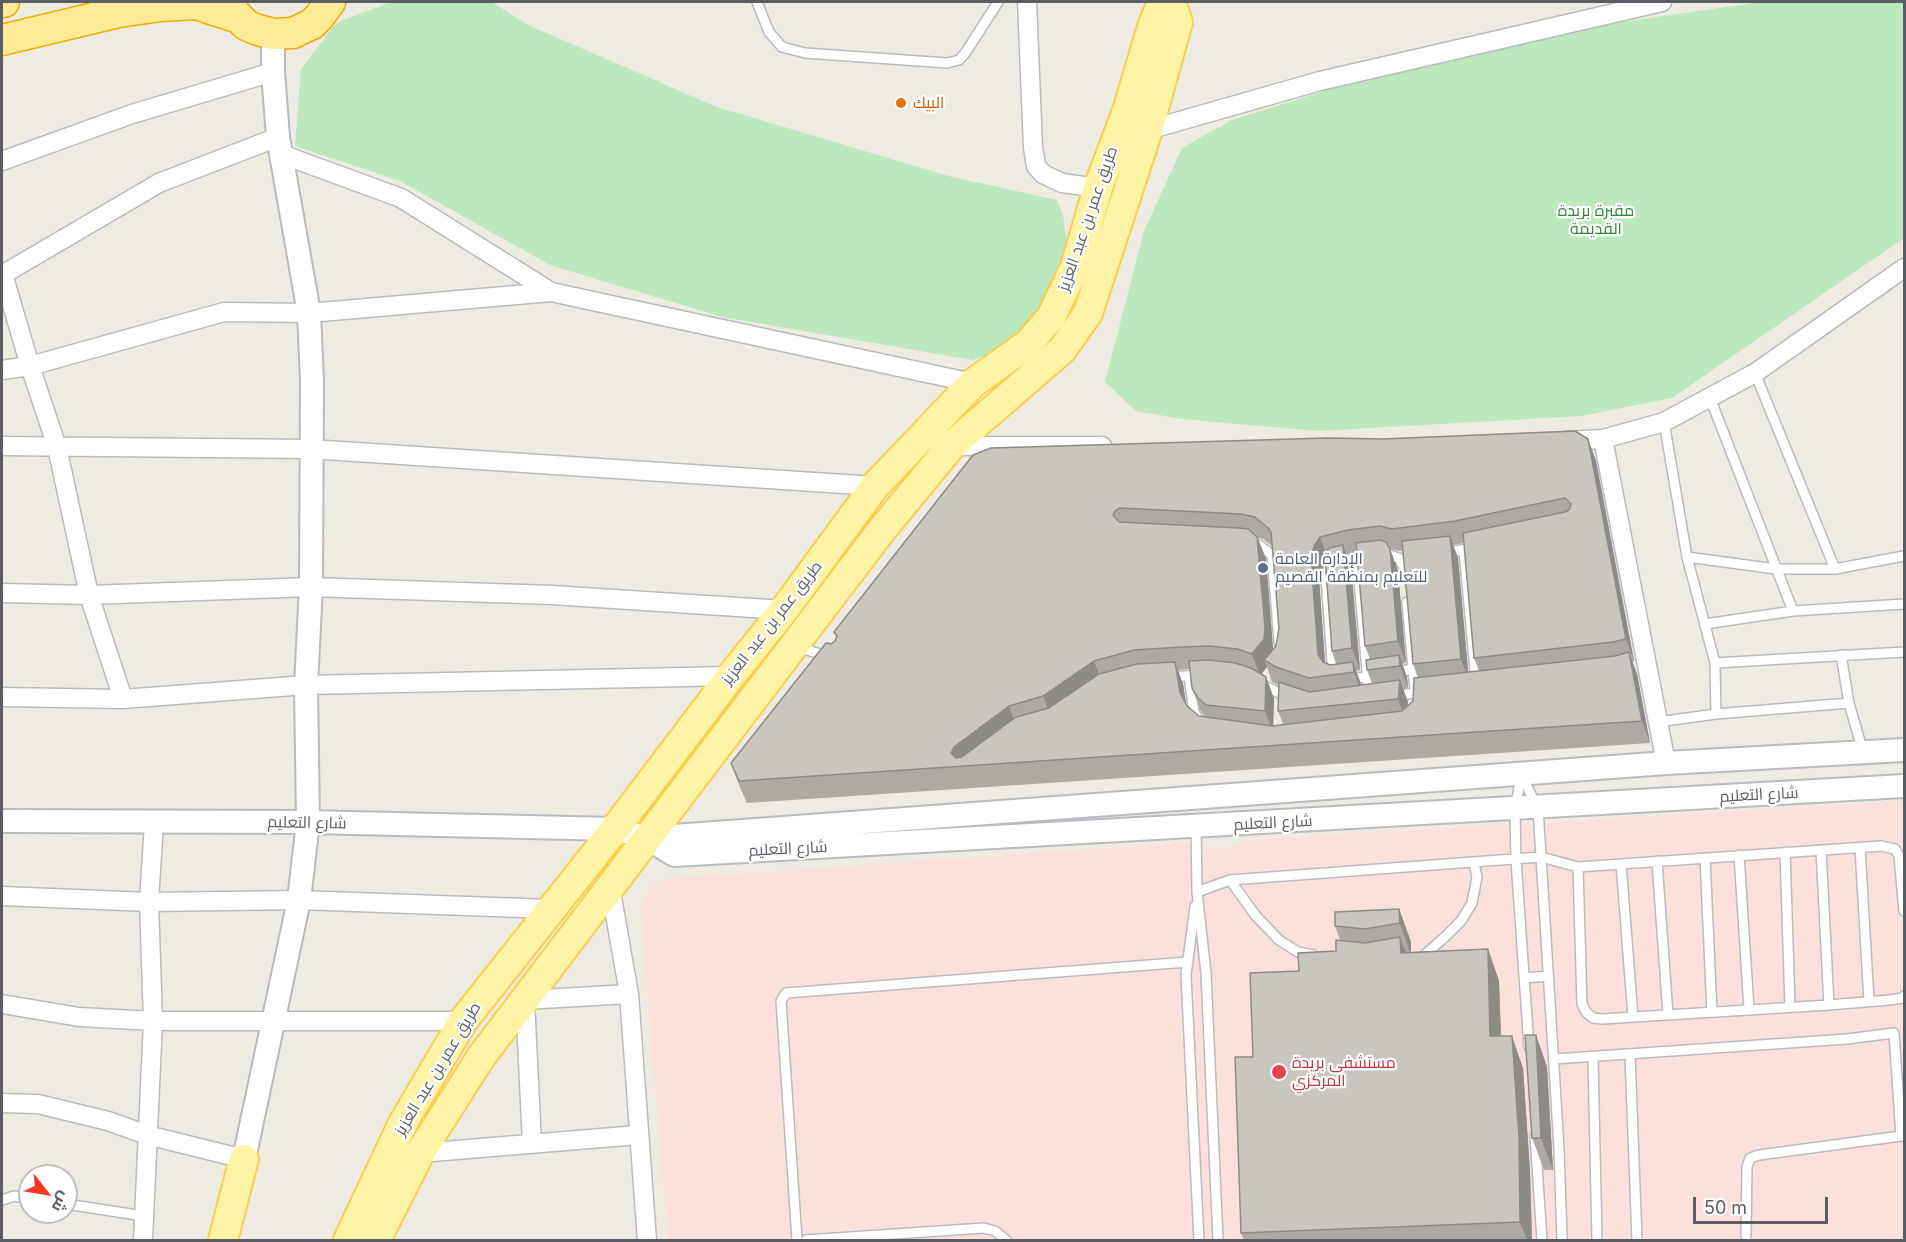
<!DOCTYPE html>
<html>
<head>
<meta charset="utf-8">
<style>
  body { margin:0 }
  #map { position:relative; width:1906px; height:1242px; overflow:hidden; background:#eeece2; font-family:Inter,Cairo,sans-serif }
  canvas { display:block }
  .frame { position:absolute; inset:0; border:3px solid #5a5e64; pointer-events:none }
  .north { position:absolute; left:18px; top:1164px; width:60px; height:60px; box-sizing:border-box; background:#fff; border:2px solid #bdbfc1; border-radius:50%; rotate:121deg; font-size:16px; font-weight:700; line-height:24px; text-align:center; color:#5a5e64 }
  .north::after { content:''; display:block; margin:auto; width:21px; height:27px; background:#f53621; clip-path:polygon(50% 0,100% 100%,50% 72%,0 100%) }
  .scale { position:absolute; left:1693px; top:1197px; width:135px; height:27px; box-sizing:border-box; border:3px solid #5a5e64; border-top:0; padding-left:8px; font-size:18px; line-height:21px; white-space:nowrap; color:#5a5e64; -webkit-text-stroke:4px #fff; paint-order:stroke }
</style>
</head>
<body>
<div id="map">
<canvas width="1906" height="1242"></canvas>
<div class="frame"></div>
<div class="north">ش</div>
<div class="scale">50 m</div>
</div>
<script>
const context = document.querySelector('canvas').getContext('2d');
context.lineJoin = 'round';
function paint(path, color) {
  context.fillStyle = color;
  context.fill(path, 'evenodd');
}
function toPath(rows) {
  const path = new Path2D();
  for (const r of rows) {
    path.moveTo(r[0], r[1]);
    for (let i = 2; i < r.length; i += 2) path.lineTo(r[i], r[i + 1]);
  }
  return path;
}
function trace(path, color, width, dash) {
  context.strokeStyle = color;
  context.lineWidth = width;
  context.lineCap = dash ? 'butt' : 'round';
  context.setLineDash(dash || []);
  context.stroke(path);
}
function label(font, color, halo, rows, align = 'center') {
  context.font = font + ' Inter,Cairo,sans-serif';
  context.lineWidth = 4.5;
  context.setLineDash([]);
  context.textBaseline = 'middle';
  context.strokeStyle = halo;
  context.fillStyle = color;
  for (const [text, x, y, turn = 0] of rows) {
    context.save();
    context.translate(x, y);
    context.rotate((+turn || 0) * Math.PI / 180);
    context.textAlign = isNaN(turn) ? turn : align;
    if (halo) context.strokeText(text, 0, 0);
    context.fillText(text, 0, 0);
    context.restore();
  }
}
paint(toPath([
  [1904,801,1904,1240,668,1240,640,903,655,884,667,879,1193,842,1201,849,1234,847,1243,840]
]), '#fde0dc');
paint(toPath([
  [391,2,493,3,528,25,717,107,952,177,1057,200,1063,215,1069,258,1056,290,1008,346,973,360,722,317,550,265,400,181,295,146,301,69,336,23],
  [1761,2,1904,2,1904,238,1672,398,1581,416,1317,431,1182,419,1136,411,1105,382,1144,231,1182,148,1232,120,1404,66,1621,22]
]), '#bce8bd');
const service = toPath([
  [757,2,769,32,782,47,805,53,947,63,959,60,966,52,998,2],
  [1755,373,1835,569],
  [1710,398,1793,611,1904,604],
  [1664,422,1687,557,1776,569,1835,569,1904,556],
  [1251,544,1259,545,1272,555,1279,642],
  [1464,550,1476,682],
  [1443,553,1474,548],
  [1382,556,1389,555,1399,558,1405,569,1406,579],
  [1357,559,1368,682],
  [1407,602,1415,690],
  [1705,624,1793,611],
  [797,647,827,656],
  [1841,655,1849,703,1863,752],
  [1715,663,1904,652],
  [1393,673,1413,669],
  [1189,676,1194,712,1200,722],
  [1333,676,1326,578,1328,570,1333,564,1369,558],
  [1169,677,1200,675],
  [1349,679,1379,675],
  [1261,684,1289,698],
  [1393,696,1424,692],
  [1716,714,1849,703],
  [1658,722,1716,714,1715,663,1687,557],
  [1521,775,1538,808,1559,1148,1562,1240],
  [1521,775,1515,810,1516,860,1529,1047],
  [1196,827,1197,892,1206,973,1218,1240],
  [1860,848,1869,1001],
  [1821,850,1829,1005],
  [1785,852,1790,1006],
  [1739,855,1749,1009],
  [1705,858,1712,1012],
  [1657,861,1668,1015],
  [1621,864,1633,1017],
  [1578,867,1582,1004,1586,1012,1593,1018,1602,1019,1829,1005,1889,1000,1903,998,1904,996],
  [1230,880,1256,916,1279,940,1298,952,1313,955],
  [1197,892,1230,880,1541,857,1578,867,1881,846,1895,849,1899,856,1904,911],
  [1195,906,1186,975,1199,1240],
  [1420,959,1446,936,1461,921,1472,903,1477,877,1474,863],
  [1524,978,1548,976],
  [1630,1055,1637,1240],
  [1593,1058,1597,1240],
  [1554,1059,1847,1039,1894,1033,1901,1136,1759,1155,1750,1158,1747,1167,1746,1236],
  [1535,1136,1542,1240],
  [2,1200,14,1196,30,1199],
  [66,1204,144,1216],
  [797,1240,781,1001,786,993,1188,962],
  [806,1240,984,1228,995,1231,1006,1240]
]);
const minor = toPath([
  [1027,2,1033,147,1036,166,1043,174,1062,183,1098,188],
  [1148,130,1320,81,1662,2],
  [281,154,401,198,551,292],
  [2,161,132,114,273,72],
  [3,274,30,366,57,447,89,595,123,699],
  [2,275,159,183,278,137],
  [2,370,30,366,224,312,309,313,551,292,973,383],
  [1603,439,1666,763],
  [1565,441,1603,439,1664,422,1755,373,1904,268],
  [2,446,310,449,875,486],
  [951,446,1102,446],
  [2,593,89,595,311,587,552,595,784,610],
  [2,697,123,699,306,685,731,676],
  [610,886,629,994,647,1240],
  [2,896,149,902,299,900,550,909],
  [2,1004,79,1017,153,1021,463,1021],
  [2,1103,38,1104,108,1121,147,1135,244,1159],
  [532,1143,525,1000,629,994],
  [420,1153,638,1135],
  [143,1240,153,1021,149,902,154,823]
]);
const tertiary = toPath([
  [2,821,308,822,615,829,647,838,674,855,1904,786],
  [647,838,1666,763,1904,750],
  [244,1159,299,900,308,822,306,685,311,587,312,380,309,313,278,137,273,72,273,34]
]);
const primary = toPath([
  [223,1240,244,1159],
  [348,1240,403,1123,463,1021,615,829,731,676,784,610,875,486,973,383,1028,344,1051,317,1075,267,1098,188,1127,111,1152,27,1162,2],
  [376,1240,420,1153,481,1057,881,531,951,446,1062,350,1088,313,1148,130,1178,22,1171,2]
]);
const trunk = toPath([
  [2,2,4,2],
  [227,2,232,10,246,25,255,29,273,34,293,33,312,24,319,17,330,2],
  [2,40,119,12,160,6,196,4,239,18]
]);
trace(service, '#b7babf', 12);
trace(minor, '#b7babf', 21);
trace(tertiary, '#b7babf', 26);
trace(primary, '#fbce4e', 32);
trace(trunk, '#f0aa00', 33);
trace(service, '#fff', 9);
trace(minor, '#fff', 18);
trace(tertiary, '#fff', 22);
trace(primary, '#fff3a6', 28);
trace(trunk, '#ffeb97', 30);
paint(toPath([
  [1383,439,1588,439,1596,461,1634,661,1632,662,1637,674,1650,743,747,803,739,785,731,763,831,644,835,641,836,637,834,632,991,448],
  [1258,538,1263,539,1272,546,1279,628,1276,646,1273,649,1266,559],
  [1464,543,1474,658,1479,671,1468,672,1458,558,1453,545],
  [1390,549,1400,551,1403,551,1413,664,1418,678,1413,701,1407,706,1408,702,1403,689,1408,688,1407,677,1402,664,1406,663,1398,571],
  [1357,552,1365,646,1370,659,1367,670,1372,683,1361,685,1356,671,1360,670,1351,567,1346,555],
  [1325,563,1332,651,1336,664,1330,665,1325,663,1319,578,1322,568],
  [1267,667,1272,682,1279,686,1278,711,1283,724,1273,726,1274,699,1266,677,1261,674],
  [1190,669,1192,688,1200,710,1205,717,1199,716,1186,704,1183,684,1178,670],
  [1399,909,1411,942,1411,952,1488,949,1499,981,1501,1036,1523,1068,1530,1171,1532,1240,1244,1240,1241,1233,1253,1057,1299,971,1336,951,1340,940,1335,926],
  [1536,1035,1547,1067,1553,1170,1544,1170,1532,1138]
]), '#adaaa4');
paint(toPath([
  [1588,439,1596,461,1634,661,1626,639],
  [1450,536,1458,558,1469,681,1461,659],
  [1257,537,1266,559,1273,649,1264,660,1267,667,1260,676,1252,654],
  [1320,537,1328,559,1322,568,1319,578,1326,676,1318,654,1311,556,1314,546],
  [1343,545,1351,567,1360,670,1352,648],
  [1390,549,1398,571,1406,663,1398,641],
  [1629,652,1637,674,1650,743,1642,721],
  [1399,655,1407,677,1408,688,1400,666],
  [1094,661,1102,683,1051,718,1043,696],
  [1175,662,1183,684,1188,715,1180,693],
  [1353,662,1361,684,1362,694,1354,672],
  [1266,677,1274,699,1273,733,1265,711],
  [1400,680,1408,702,1406,721,1398,699],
  [1009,706,1017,728,956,767,951,753,954,747],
  [1399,909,1411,942,1411,955,1400,923],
  [1400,937,1412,969,1401,953],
  [1488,949,1499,981,1502,1069,1490,1036],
  [1536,1035,1547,1067,1553,1170,1541,1138],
  [1512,1036,1523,1068,1530,1171,1532,1240,1527,1240,1520,1222]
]), '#8d8b86');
const building = toPath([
  [1575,431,1588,439,1626,639,1613,642,1474,658,1463,533,1565,512,1569,510,1571,504,1565,498,1455,521,1392,529,1380,526,1348,530,1320,537,1314,546,1311,556,1318,654,1323,662,1330,665,1353,662,1354,672,1309,678,1276,667,1264,660,1276,646,1279,628,1271,532,1268,528,1255,517,1241,514,1120,508,1115,511,1113,515,1119,522,1239,528,1248,529,1257,537,1265,627,1264,639,1252,654,1237,649,1210,646,1181,647,1134,650,1094,661,1043,696,1009,706,954,747,951,753,956,758,962,757,1016,717,1049,708,1099,674,1137,664,1175,662,1180,693,1187,706,1199,716,1272,726,1402,711,1413,701,1414,678,1615,656,1629,652,1642,721,739,781,731,763,826,643,831,644,835,641,837,636,834,632,973,455,991,448,1327,438,1383,439,1575,431],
  [1450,536,1461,659,1413,664,1402,541,1450,536],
  [1380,540,1386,542,1390,549,1398,641,1365,646,1356,543,1380,540],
  [1343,545,1352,648,1332,651,1325,557,1329,548,1343,545],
  [1399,655,1400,666,1367,670,1366,660,1399,655],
  [1209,660,1235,663,1251,668,1266,677,1265,711,1206,705,1198,698,1192,688,1189,661,1209,660],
  [1400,680,1398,699,1278,711,1279,682,1309,692,1400,680],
  [1399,909,1400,923,1365,929,1335,926,1335,912,1399,909],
  [1400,937,1401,953,1488,949,1490,1036,1512,1036,1519,1138,1520,1222,1241,1233,1235,1057,1253,1057,1250,973,1299,971,1298,953,1336,951,1336,940,1365,943,1400,937],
  [1525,1035,1536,1035,1541,1138,1532,1138,1525,1035]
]);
paint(building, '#c9c6bf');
trace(building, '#8d8b86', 1.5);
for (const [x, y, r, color] of [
  [901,103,6,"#e8710a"],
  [1263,568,6,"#5c6f8a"],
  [1279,1072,8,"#e0444e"]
]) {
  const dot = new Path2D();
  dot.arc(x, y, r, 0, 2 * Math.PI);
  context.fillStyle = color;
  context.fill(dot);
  trace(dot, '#fff', 2);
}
label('16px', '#c56008', '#fff', [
  ["البيك",913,103]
], 'left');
label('16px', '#2e8735', '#fff', [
  ["مقبرة بريدة",1596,211],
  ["القديمة",1596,229]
]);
label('16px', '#5a5e64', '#fff', [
  ["طريق عمر بن عبد العزيز",1088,219,-71],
  ["طريق عمر بن عبد العزيز",772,623,-52],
  ["شارع التعليم",1759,795,-3],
  ["شارع التعليم",307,823,1],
  ["شارع التعليم",1273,823,-3],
  ["شارع التعليم",788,849,-3],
  ["طريق عمر بن عبد العزيز",438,1069,-59]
]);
label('16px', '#4e5e75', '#fff', [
  ["الإدارة العامة",1275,559],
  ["للتعليم بمنطقة القصيم",1275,577]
], 'left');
label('16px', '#be3a42', '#fff', [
  ["مستشفى بريدة",1292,1063],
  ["المركزي",1292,1081]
], 'left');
</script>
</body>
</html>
